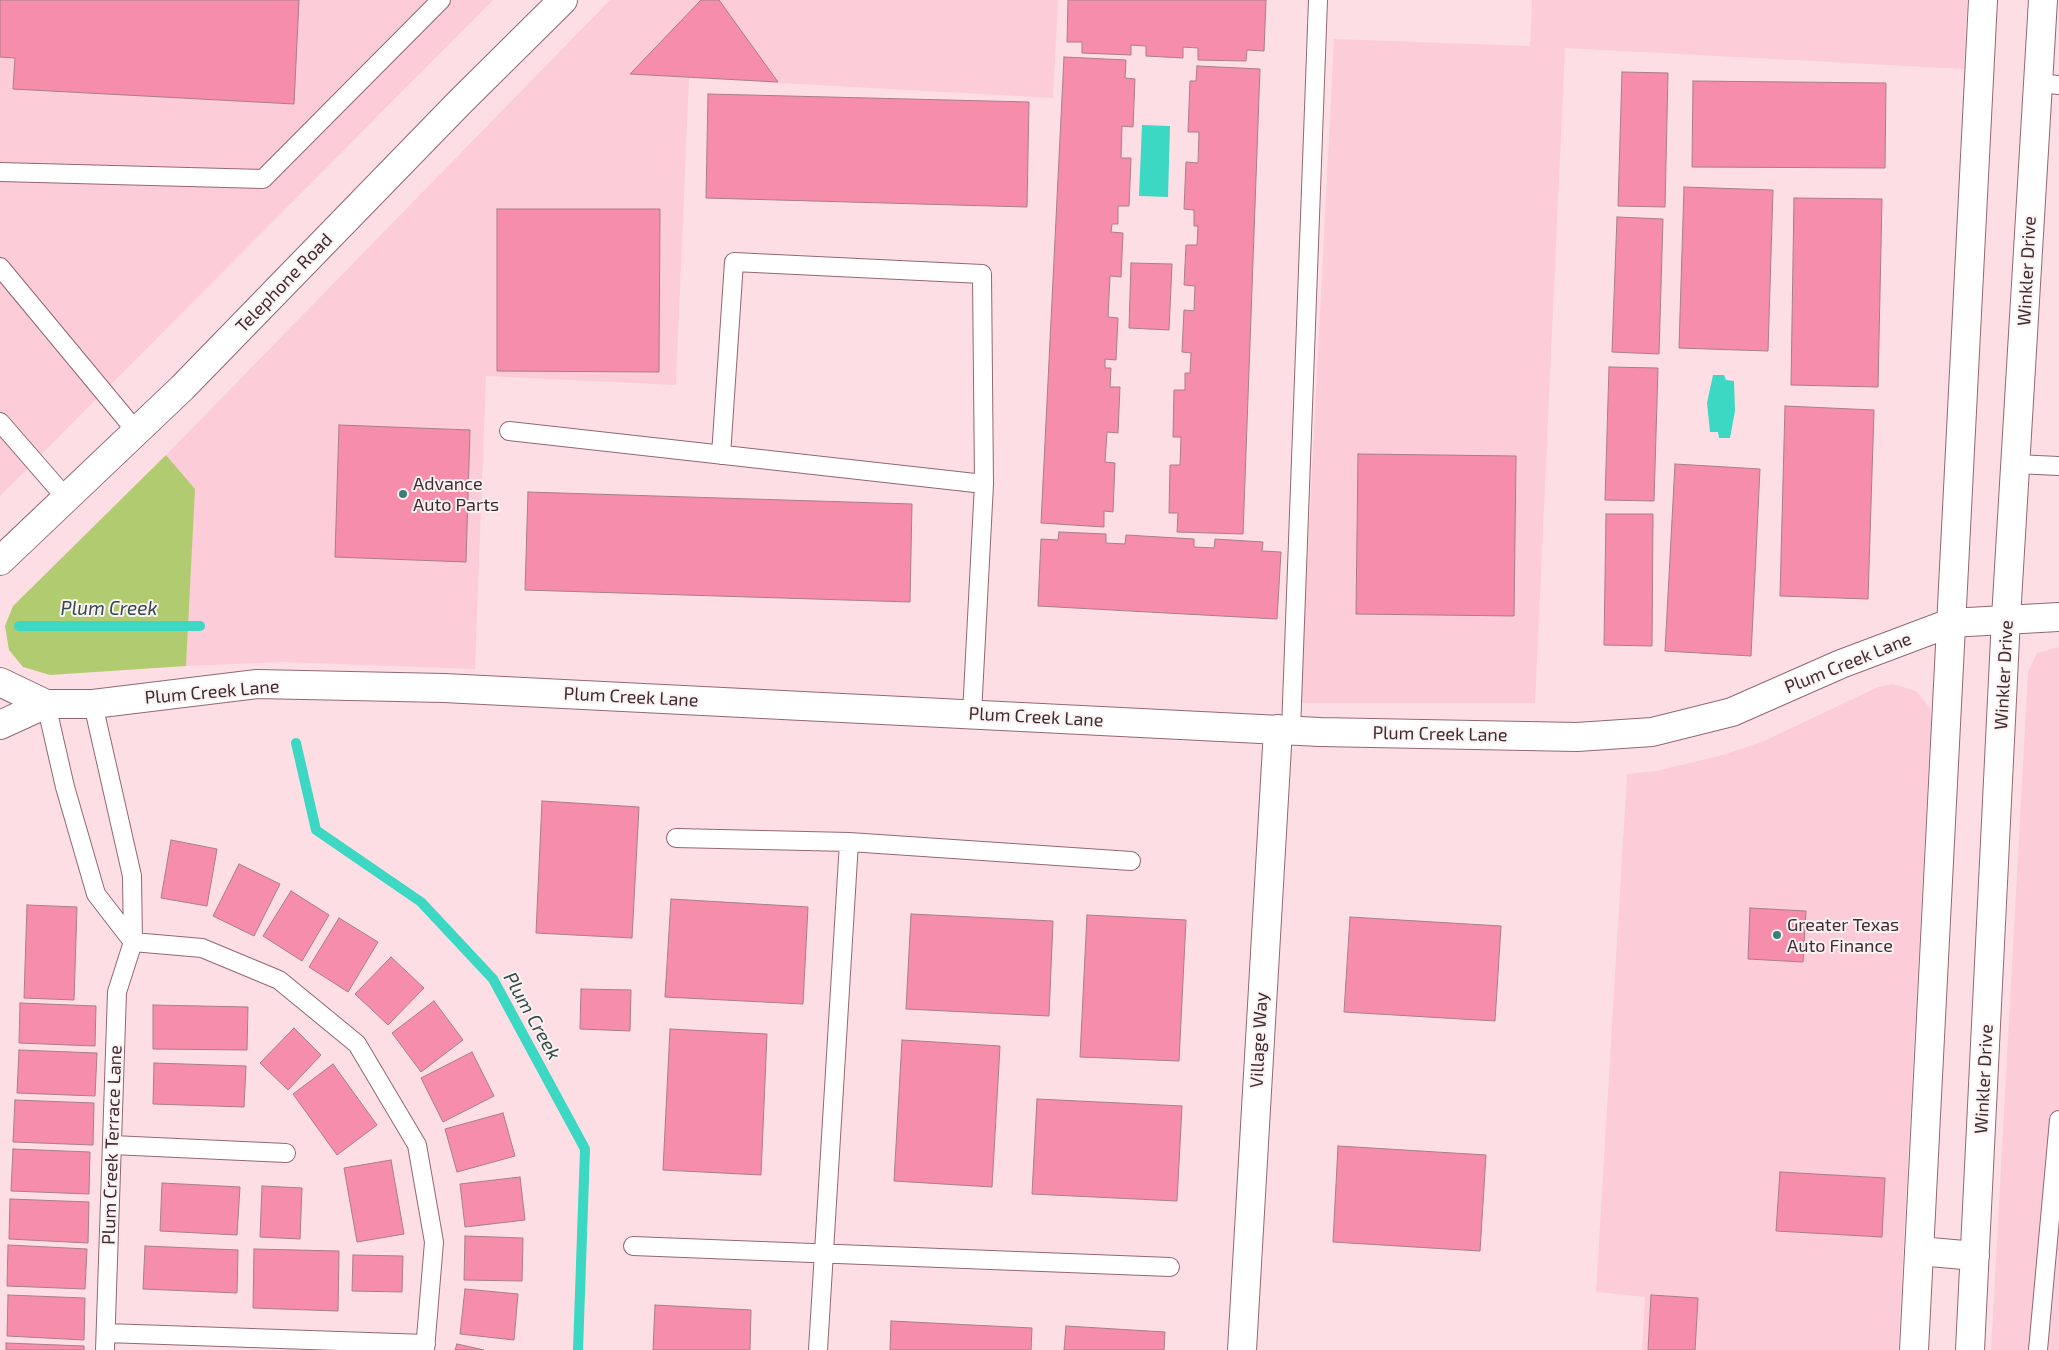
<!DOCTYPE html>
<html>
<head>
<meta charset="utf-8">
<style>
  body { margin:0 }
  canvas { display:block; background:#fddee5 }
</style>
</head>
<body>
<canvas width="2059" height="1350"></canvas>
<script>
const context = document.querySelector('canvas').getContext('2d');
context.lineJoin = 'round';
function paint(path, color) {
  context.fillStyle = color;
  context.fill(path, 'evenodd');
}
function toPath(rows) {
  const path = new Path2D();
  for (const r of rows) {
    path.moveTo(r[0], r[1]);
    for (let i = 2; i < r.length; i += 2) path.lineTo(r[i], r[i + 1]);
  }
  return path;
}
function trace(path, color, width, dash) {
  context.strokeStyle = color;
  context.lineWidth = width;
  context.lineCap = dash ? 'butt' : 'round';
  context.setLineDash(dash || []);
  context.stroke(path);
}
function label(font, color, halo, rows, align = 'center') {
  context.font = font + ' "Exo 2",sans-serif';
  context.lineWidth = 4;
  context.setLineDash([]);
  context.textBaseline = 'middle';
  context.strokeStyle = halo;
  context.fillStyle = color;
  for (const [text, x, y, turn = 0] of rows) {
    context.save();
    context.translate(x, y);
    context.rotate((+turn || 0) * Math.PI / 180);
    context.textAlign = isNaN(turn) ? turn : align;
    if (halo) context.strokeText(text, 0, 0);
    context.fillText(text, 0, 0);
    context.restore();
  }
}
paint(toPath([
  [0,0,493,0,0,496],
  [610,0,1058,0,1053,98,689,78,676,385,486,376,475,669,282,662,186,666,189,590,166,455],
  [1532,0,1967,0,1964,69,1565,48,1535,703,1300,703,1334,39,1530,46],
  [2059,647,2059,1350,1991,1350,2028,672,2037,653],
  [1893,684,1916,691,1930,708,1931,721,1898,1350,1642,1350,1645,1297,1596,1292,1627,774,1656,771,1723,755,1764,741,1878,687]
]), '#fccdd8');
paint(toPath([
  [166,455,195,489,186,666,50,675,23,667,9,650,5,626,13,606]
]), '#b1cc70');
paint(toPath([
  [1142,125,1170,126,1168,197,1139,196],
  [1713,375,1724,375,1726,380,1734,381,1735,411,1730,438,1719,438,1718,432,1710,432,1707,403]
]), '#3cd8c4');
trace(toPath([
  [19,626,200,626],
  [296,743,316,830,421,902,493,979,585,1149,578,1350]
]), '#3cd8c4', 10);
const building = toPath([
  [0,0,299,0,294,104,13,89,15,58,0,57,0,0],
  [701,0,719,0,778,82,630,74,701,0],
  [1068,0,1266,0,1264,51,1247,50,1246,61,1198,60,1198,48,1183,47,1183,58,1146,56,1146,46,1131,45,1131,55,1082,53,1082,42,1067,42,1068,0],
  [1064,57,1126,60,1125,78,1135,79,1133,127,1122,126,1121,158,1131,158,1129,206,1118,206,1118,224,1112,224,1111,232,1123,233,1121,277,1110,276,1108,317,1118,318,1116,360,1105,359,1105,368,1111,368,1110,387,1120,387,1118,433,1107,432,1105,462,1115,463,1113,512,1104,511,1104,527,1041,523,1064,57],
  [1197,66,1260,69,1243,534,1177,532,1178,513,1169,513,1170,465,1180,465,1181,437,1173,437,1174,390,1185,390,1185,373,1190,373,1191,353,1182,352,1184,310,1194,311,1195,286,1184,285,1186,245,1197,245,1198,226,1194,226,1194,210,1184,209,1186,162,1198,163,1199,132,1188,132,1190,81,1196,81,1197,66],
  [1622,72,1668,73,1665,207,1618,206,1622,72],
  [1693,81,1886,83,1885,168,1692,167,1693,81],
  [708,94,1029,102,1027,207,706,198,708,94],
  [1684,187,1773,190,1768,351,1679,348,1684,187],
  [1794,198,1882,199,1878,387,1791,385,1794,198],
  [497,209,660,209,659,372,497,371,497,209],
  [1617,217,1663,219,1659,354,1612,352,1617,217],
  [1131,263,1172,264,1169,330,1129,328,1131,263],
  [1609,367,1658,368,1654,501,1605,500,1609,367],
  [1785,406,1874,410,1868,599,1780,596,1785,406],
  [339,425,470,430,466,562,335,557,339,425],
  [1358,454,1516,456,1514,616,1356,614,1358,454],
  [1675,464,1760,469,1751,656,1665,651,1675,464],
  [528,492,912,504,910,602,525,590,528,492],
  [1606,514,1653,514,1652,646,1604,645,1606,514],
  [1059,532,1106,534,1106,543,1125,544,1126,535,1194,539,1194,547,1214,548,1215,539,1263,542,1262,551,1281,552,1277,619,1038,606,1041,539,1058,540,1059,532],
  [542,801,639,807,632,938,536,933,542,801],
  [171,840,217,849,207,906,161,898,171,840],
  [239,864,280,884,254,936,213,916,239,864],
  [291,891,329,915,302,961,263,936,291,891],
  [671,899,808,907,803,1004,665,997,671,899],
  [27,905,77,907,74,1000,24,998,27,905],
  [1750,908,1806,911,1803,962,1748,959,1750,908],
  [911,914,1053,921,1049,1016,906,1009,911,914],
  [1087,915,1186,920,1179,1061,1080,1057,1087,915],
  [1350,917,1501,926,1495,1021,1344,1012,1350,917],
  [339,918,378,942,348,992,309,967,339,918],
  [391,957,424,988,388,1025,355,994,391,957],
  [581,989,631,990,630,1031,580,1029,581,989],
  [434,1001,463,1040,421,1072,392,1033,434,1001],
  [20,1003,96,1006,95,1046,19,1043,20,1003],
  [153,1005,248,1007,247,1050,153,1049,153,1005],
  [294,1028,321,1055,288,1090,260,1063,294,1028],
  [670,1029,767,1034,761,1175,663,1170,670,1029],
  [902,1040,1000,1046,992,1187,894,1181,902,1040],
  [19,1050,97,1053,95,1096,17,1093,19,1050],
  [472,1052,494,1096,443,1122,421,1078,472,1052],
  [154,1063,246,1066,244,1107,153,1104,154,1063],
  [333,1064,377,1125,337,1155,293,1094,333,1064],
  [1037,1099,1182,1106,1177,1201,1032,1194,1037,1099],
  [15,1100,94,1103,93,1145,13,1142,15,1100],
  [503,1113,515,1156,457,1172,445,1129,503,1113],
  [1338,1146,1486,1155,1480,1251,1333,1242,1338,1146],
  [13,1149,90,1152,89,1194,11,1191,13,1149],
  [391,1160,404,1234,357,1242,344,1168,391,1160],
  [1780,1172,1885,1178,1882,1237,1776,1231,1780,1172],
  [520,1177,525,1220,465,1227,460,1184,520,1177],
  [162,1183,240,1187,237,1235,160,1231,162,1183],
  [262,1186,302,1188,300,1239,260,1237,262,1186],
  [10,1199,89,1202,88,1243,9,1239,10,1199],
  [465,1236,523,1238,522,1281,464,1280,465,1236],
  [8,1245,87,1249,85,1289,7,1286,8,1245],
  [145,1246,238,1250,237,1293,143,1289,145,1246],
  [254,1249,339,1251,338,1311,253,1308,254,1249],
  [353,1255,403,1256,402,1292,352,1291,353,1255],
  [465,1289,518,1294,514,1340,460,1334,465,1289],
  [8,1295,85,1298,84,1340,7,1336,8,1295],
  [1651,1295,1698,1298,1695,1350,1648,1350,1651,1295],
  [655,1305,751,1310,750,1350,653,1350,655,1305],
  [891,1321,1032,1328,1031,1350,890,1350,891,1321],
  [1066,1326,1165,1332,1164,1350,1064,1350,1066,1326],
  [6,1343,84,1346,84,1350,6,1350,6,1343],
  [457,1344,484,1350,455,1350,457,1344]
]);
paint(building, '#f68eab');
trace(building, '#ab7d88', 1);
const service = toPath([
  [2038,83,2059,85],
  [0,172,263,179,441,0],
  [0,267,136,431],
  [0,422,66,498],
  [509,431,984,484,972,714],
  [721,455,734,262,982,274,984,484],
  [2016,464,2059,466],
  [46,704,65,787,96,894,133,942],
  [93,704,132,876,133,942,117,992,105,1350],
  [1291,730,1318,0],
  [676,838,849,842,1131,861],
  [133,942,202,948,279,980,357,1044,417,1145,434,1242,425,1350],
  [112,1145,286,1153],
  [633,1246,1170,1267],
  [106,1333,426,1344],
  [818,1350,849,842],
  [2038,1350,2059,1120]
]);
const minor = toPath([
  [0,682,46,704],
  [0,725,46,704,93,704,257,684,444,688,1320,732,1577,737,1652,732,1732,712,1841,664,1950,623,2059,617],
  [1242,1350,1278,729]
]);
const secondary = toPath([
  [0,561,182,388,461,101,563,0],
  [1919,1251,1975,1256],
  [1914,1350,1983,0],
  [1970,1350,2006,618,2043,0]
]);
trace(service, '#936772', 20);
trace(minor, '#936772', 30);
trace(secondary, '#936772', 30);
trace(service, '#fff', 18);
trace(minor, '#fff', 28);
trace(secondary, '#fff', 28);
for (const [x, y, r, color] of [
  [403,494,5,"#3a8076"],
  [1777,935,5,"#3a8076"]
]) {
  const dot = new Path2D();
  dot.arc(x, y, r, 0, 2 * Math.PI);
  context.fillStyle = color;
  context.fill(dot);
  trace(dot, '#fcf2f4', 2);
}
label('18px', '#3f2c30', '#fcf2f4', [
  ["Winkler Drive",2027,271,-87],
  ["Telephone Road",284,283,-46],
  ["Plum Creek Lane",1848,663,-22],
  ["Winkler Drive",2004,675,-87],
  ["Plum Creek Lane",212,692,-5],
  ["Plum Creek Lane",631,697,3],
  ["Plum Creek Lane",1036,717,3],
  ["Plum Creek Lane",1440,734,1],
  ["Village Way",1259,1040,-87],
  ["Winkler Drive",1984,1079,-87],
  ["Plum Creek Terrace Lane",112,1145,-88]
]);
label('18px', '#3f2c30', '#fcf2f4', [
  ["Advance",413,484],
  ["Auto Parts",413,505],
  ["Greater Texas",1787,925],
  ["Auto Finance",1787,946]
], 'left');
label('italic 19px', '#2e4d48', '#fcf2f4', [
  ["Plum Creek",109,609],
  ["Plum Creek",532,1016,61]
]);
</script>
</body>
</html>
